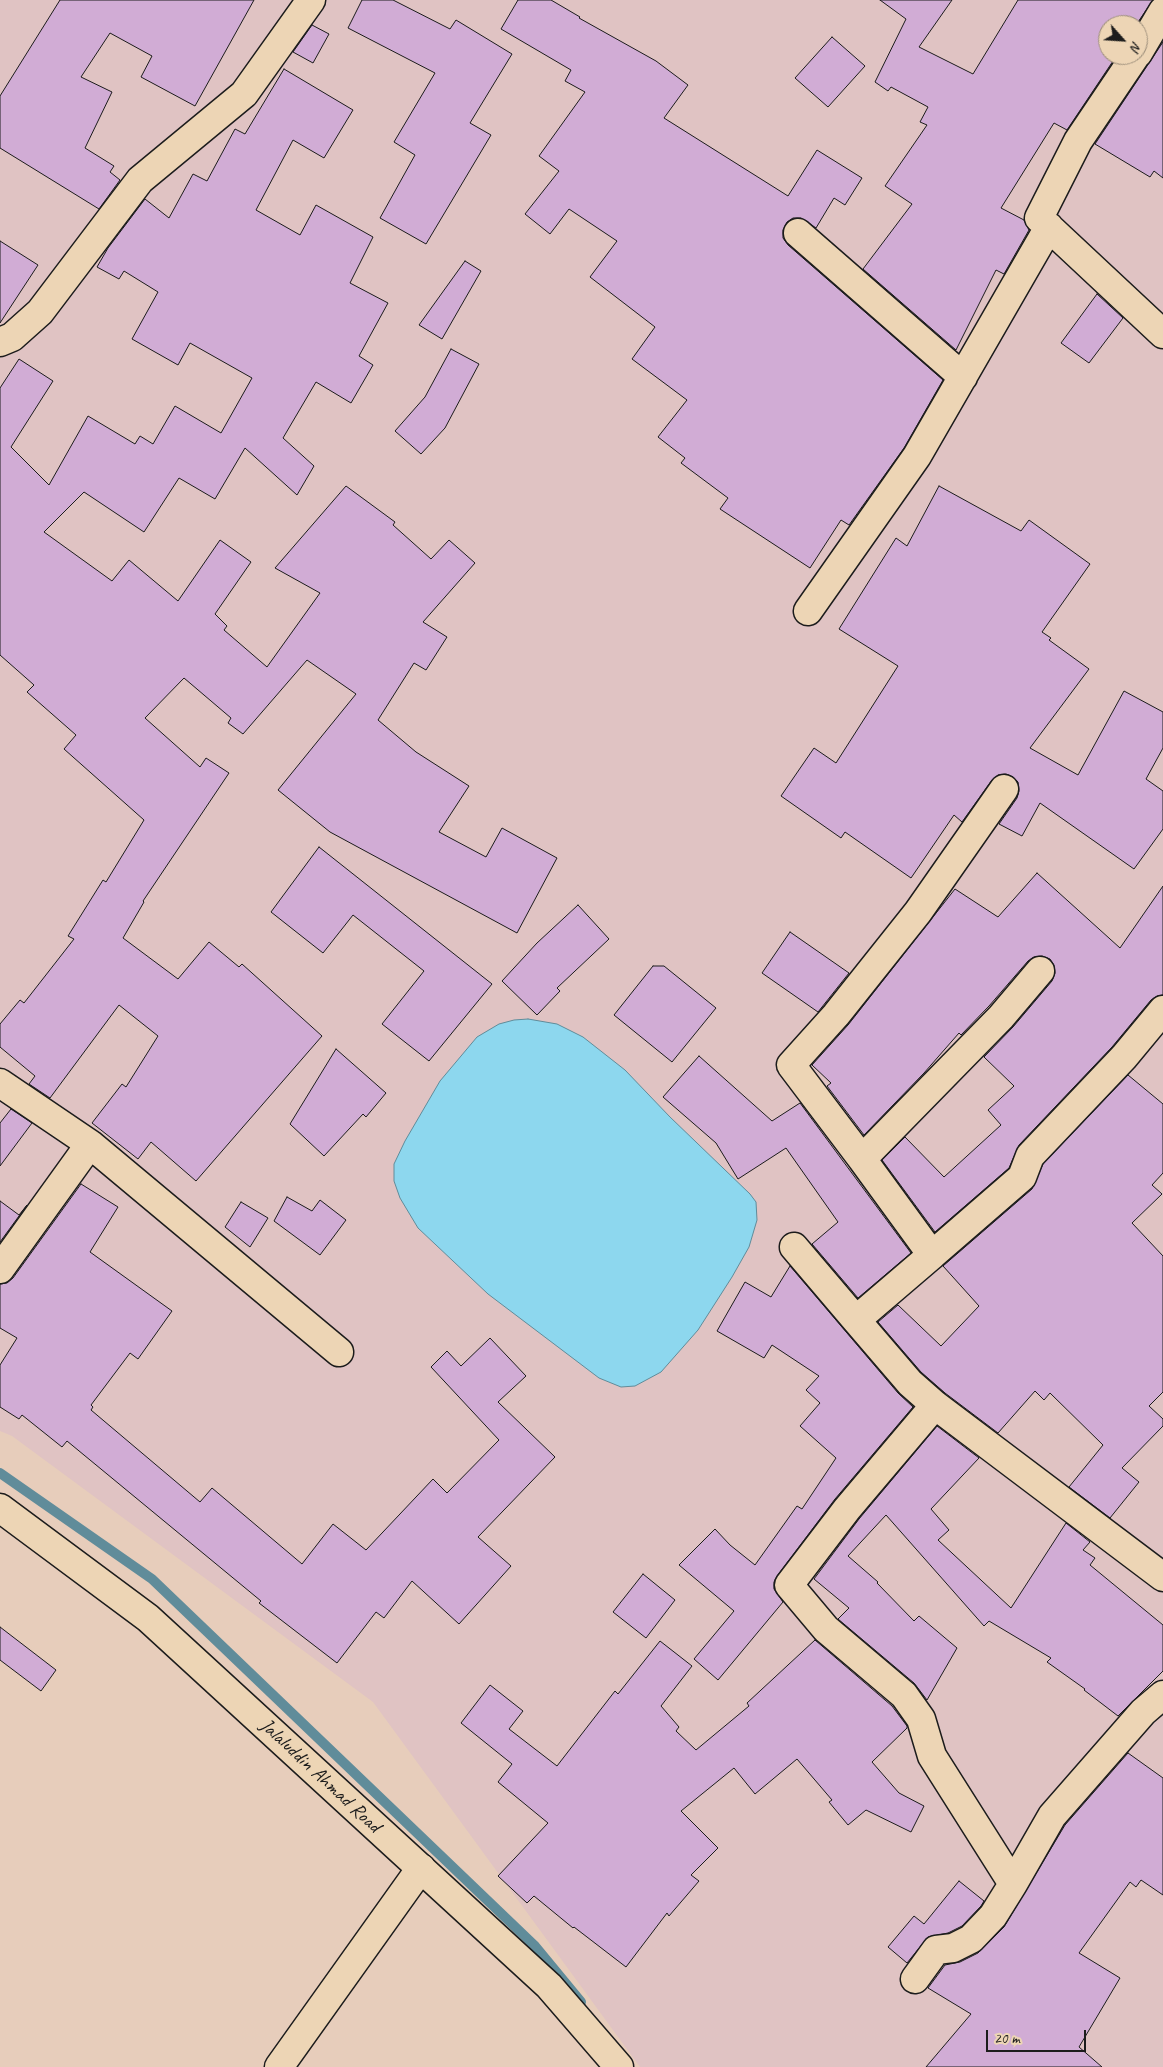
<!DOCTYPE html>
<html>
<head>
<meta charset="utf-8">
<style>
  body { margin:0 }
  #map { position:relative; width:1163px; height:2067px; overflow:hidden; background:#e7cdbb; font-family:Caveat,sans-serif }
  canvas { display:block }
  .north { position:absolute; left:1098px; top:15px; width:50px; height:50px; box-sizing:border-box; background:#edd5b5; border:1px solid #998b78; border-radius:50%; rotate:116deg; font-size:14px; font-weight:700; line-height:20px; text-align:center; color:#1c1c1c }
  .north::after { content:''; display:block; margin:auto; width:18px; height:22px; background:#1c1c1c; clip-path:polygon(50% 0,100% 100%,50% 72%,0 100%) }
  .scale { position:absolute; left:986px; top:2030px; width:100px; height:22px; box-sizing:border-box; border:2px solid #1c1c1c; border-top:0; padding-left:6px; font-size:15px; line-height:18px; white-space:nowrap; color:#1c1c1c; -webkit-text-stroke:4px #edd5b5; paint-order:stroke }
</style>
</head>
<body>
<div id="map">
<canvas width="1163" height="2067"></canvas>
<div class="north">N</div>
<div class="scale">20 m</div>
</div>
<script>
const context = document.querySelector('canvas').getContext('2d');
context.lineJoin = 'round';
function paint(path, color) {
  context.fillStyle = color;
  context.fill(path, 'evenodd');
}
function toPath(rows) {
  const path = new Path2D();
  for (const r of rows) {
    path.moveTo(r[0], r[1]);
    for (let i = 2; i < r.length; i += 2) path.lineTo(r[i], r[i + 1]);
  }
  return path;
}
function trace(path, color, width, dash) {
  context.strokeStyle = color;
  context.lineWidth = width;
  context.lineCap = dash ? 'butt' : 'round';
  context.setLineDash(dash || []);
  context.stroke(path);
}
function label(font, color, halo, rows, align = 'center') {
  context.font = font + ' Caveat,sans-serif';
  context.lineWidth = 4;
  context.setLineDash([]);
  context.textBaseline = 'middle';
  context.strokeStyle = halo;
  context.fillStyle = color;
  for (const [text, x, y, turn = 0] of rows) {
    context.save();
    context.translate(x, y);
    context.rotate((+turn || 0) * Math.PI / 180);
    context.textAlign = isNaN(turn) ? turn : align;
    if (halo) context.strokeText(text, 0, 0);
    context.fillText(text, 0, 0);
    context.restore();
  }
}
paint(toPath([
  [0,0,1163,0,1163,2067,640,2067,373,1702,12,1436,0,1431],
  [1108,25,1138,25,1138,55,1108,55]
]), '#e0c3c3');
const water = toPath([
  [528,1019,557,1024,583,1037,625,1070,670,1117,750,1194,756,1202,757,1220,749,1247,732,1277,698,1330,661,1372,635,1386,621,1387,599,1378,488,1294,418,1228,400,1198,394,1181,394,1164,405,1141,440,1081,477,1037,499,1024,514,1020,528,1019]
]);
paint(water, '#8dd7ee');
trace(water, '#608c9a', 1);
trace(toPath([
  [0,1473,152,1579,534,1945,581,2002]
]), '#608c9a', 10);
const building = toPath([
  [60,0,254,0,195,106,141,77,152,56,110,33,81,77,112,92,85,148,114,166,110,172,120,180,99,209,0,148,0,96,60,0],
  [362,0,393,0,450,29,456,20,512,54,470,123,491,135,426,244,380,218,415,155,394,142,435,73,348,28,362,0],
  [518,0,551,0,580,17,579,18,656,61,688,85,664,118,788,196,817,150,862,178,845,205,834,198,816,228,801,218,793,218,787,222,783,230,783,238,788,245,943,380,904,448,849,525,841,520,810,568,720,509,728,498,681,463,685,458,658,437,687,400,632,359,655,327,590,277,617,241,569,209,550,234,525,214,559,171,539,156,585,92,565,81,571,70,501,29,518,0],
  [880,0,952,0,919,47,973,74,1018,0,1153,0,1136,25,1108,25,1108,55,1117,55,1067,130,1054,123,1001,208,1024,220,1029,230,1004,274,996,270,956,350,863,269,912,204,885,186,927,125,920,122,928,107,891,87,888,91,875,82,906,19,880,0],
  [312,25,329,34,313,63,293,52,312,25],
  [832,37,865,66,828,107,795,78,832,37],
  [1163,42,1163,178,1154,171,1150,177,1095,144,1163,42],
  [284,69,353,110,324,158,293,140,256,210,300,235,316,205,373,237,350,283,388,303,359,356,373,365,351,403,316,382,283,438,314,466,297,495,245,448,215,499,179,478,144,532,84,492,44,532,112,581,129,560,178,601,220,540,251,562,215,614,227,626,224,630,267,667,320,593,275,568,346,486,395,522,393,525,431,559,449,540,475,563,423,622,447,637,426,670,414,663,378,720,416,752,469,786,439,832,486,857,502,828,557,858,517,933,330,832,278,790,356,694,307,660,243,734,228,723,231,718,184,678,145,718,200,767,206,758,229,773,143,901,144,902,123,938,178,979,209,942,239,967,242,964,322,1036,196,1181,151,1142,138,1159,92,1123,122,1084,126,1087,158,1036,119,1005,50,1098,29,1084,35,1076,0,1047,0,1024,20,1000,24,1003,74,939,68,936,103,880,106,882,144,820,64,749,76,735,27,692,34,685,0,655,0,388,19,359,53,381,11,447,49,485,88,416,135,444,140,436,153,444,175,406,221,433,252,378,190,343,178,365,132,339,158,292,124,271,119,279,97,267,108,248,145,199,169,218,193,174,207,181,235,129,245,134,284,69],
  [0,241,38,265,0,323,0,241],
  [465,261,481,271,442,339,419,325,465,261],
  [1097,294,1123,318,1089,363,1061,343,1097,294],
  [451,349,479,364,445,428,421,454,395,431,425,397,451,349],
  [939,486,1021,531,1029,520,1090,564,1042,632,1051,638,1049,640,1089,669,1030,748,1078,775,1124,691,1163,712,1163,748,1146,779,1163,791,1163,829,1134,869,1040,803,1022,836,999,824,1017,798,1019,791,1018,782,1013,777,1006,774,998,775,992,780,962,822,954,815,911,878,845,832,841,838,781,796,814,748,836,763,898,666,839,629,896,538,907,546,939,486],
  [319,847,492,984,429,1061,382,1024,424,971,353,915,323,953,271,912,319,847],
  [1037,873,1120,948,1163,886,1163,995,1157,996,1151,1000,1112,1047,1019,1145,1009,1168,935,1232,882,1160,905,1137,944,1177,1001,1125,988,1110,1014,1086,984,1057,1013,1027,1052,981,1055,973,1054,965,1050,959,1042,956,1034,957,1028,961,989,1006,961,1035,959,1033,924,1073,864,1135,827,1086,831,1083,812,1065,848,1025,955,889,998,917,1037,873],
  [578,905,609,939,557,988,560,991,537,1015,502,981,537,943,578,905],
  [790,932,849,973,818,1012,762,973,790,932],
  [653,966,664,966,716,1008,672,1062,614,1015,653,966],
  [336,1049,386,1093,366,1117,363,1114,324,1156,290,1124,336,1049],
  [699,1056,772,1121,800,1103,911,1253,858,1298,812,1244,838,1222,786,1148,738,1179,716,1143,663,1097,699,1056],
  [1128,1075,1163,1104,1163,1173,1152,1185,1162,1194,1132,1223,1163,1256,1163,1392,1149,1406,1163,1419,1163,1426,1122,1468,1139,1482,1110,1518,1069,1487,1103,1445,1050,1393,1044,1400,1035,1391,998,1433,945,1393,921,1372,878,1322,898,1305,941,1346,979,1306,943,1266,1032,1189,1043,1164,1128,1075],
  [11,1109,32,1123,0,1166,0,1123,11,1109],
  [81,1184,118,1207,90,1252,172,1311,138,1359,130,1353,91,1405,93,1407,91,1410,200,1502,212,1488,302,1564,333,1524,366,1550,433,1479,447,1493,499,1440,431,1367,447,1351,461,1366,490,1338,526,1376,498,1402,555,1457,478,1537,511,1566,459,1624,412,1581,384,1618,376,1612,337,1663,259,1603,261,1601,67,1441,62,1447,22,1415,19,1419,0,1407,0,1365,17,1338,0,1328,0,1284,7,1283,13,1278,81,1184],
  [287,1197,312,1211,320,1200,346,1220,320,1255,274,1221,287,1197],
  [0,1201,19,1215,27,1205,0,1242,0,1201],
  [241,1202,268,1218,250,1247,225,1227,241,1202],
  [790,1266,898,1393,913,1407,835,1499,777,1576,774,1582,774,1589,783,1602,718,1680,694,1659,734,1611,679,1565,715,1529,730,1545,755,1565,797,1506,802,1509,836,1458,800,1426,820,1403,806,1390,819,1376,772,1345,764,1358,717,1331,745,1282,771,1297,790,1266],
  [937,1426,979,1458,931,1509,949,1530,938,1540,1011,1608,1066,1523,1090,1542,1083,1550,1095,1558,1090,1565,1163,1625,1163,1671,1118,1716,1084,1690,1085,1689,1047,1662,1051,1658,989,1621,984,1626,886,1515,848,1556,878,1582,877,1583,914,1621,919,1616,957,1648,927,1700,914,1683,838,1619,849,1608,814,1579,859,1519,937,1426],
  [643,1574,675,1600,646,1638,613,1612,643,1574],
  [0,1627,56,1670,41,1691,0,1660,0,1627],
  [815,1640,892,1706,907,1726,907,1728,872,1762,899,1793,924,1806,911,1832,866,1810,848,1825,829,1802,832,1800,797,1759,755,1794,734,1768,681,1811,718,1848,691,1875,699,1881,669,1916,667,1913,626,1967,574,1927,573,1928,534,1896,527,1903,498,1876,548,1823,498,1782,512,1764,461,1723,490,1685,523,1711,509,1729,557,1766,615,1691,618,1694,660,1641,692,1666,661,1706,679,1727,676,1731,696,1750,749,1706,747,1703,815,1640],
  [1128,1753,1163,1778,1163,1895,1141,1880,1136,1887,1130,1882,1079,1953,1120,1978,1079,2047,1102,2067,926,2067,971,2014,928,1988,945,1965,960,1962,978,1953,1004,1927,1065,1825,1128,1753],
  [959,1881,984,1901,981,1906,962,1926,948,1933,928,1937,907,1963,888,1947,914,1916,924,1924,959,1881]
]);
paint(building, '#d1acd5');
trace(building, '#1c1c1c', 1);
const minor = toPath([
  [1138,53,1163,11],
  [1136,55,1078,141,1039,218,1163,334],
  [798,233,963,377],
  [0,342,12,337,40,312,140,180,244,94,311,0],
  [808,611,917,456,1049,227],
  [1004,789,918,912,836,1015,791,1065,862,1159,1001,1017,1040,971],
  [0,1083,90,1144,339,1352],
  [862,1159,932,1255,1022,1177,1030,1156,1124,1057,1163,1010],
  [794,1247,856,1320],
  [932,1255,856,1320,910,1383,935,1405,1163,1577],
  [0,1269,90,1144],
  [935,1405,847,1509,789,1585,826,1629,904,1695,921,1719,932,1756,1013,1884,1052,1816,1143,1712,1163,1695],
  [915,1979,936,1950,953,1948,971,1939,993,1916,1013,1884],
  [279,2067,421,1868]
]);
const tertiary = toPath([
  [0,1508,148,1618,549,1986,619,2067]
]);
trace(minor, '#1c1c1c', 31);
trace(tertiary, '#1c1c1c', 31);
trace(minor, '#edd5b5', 28);
trace(tertiary, '#edd5b5', 28);
label('20px', '#1c1c1c', '#edd5b5', [
  ["Jalaluddin Ahmad Road",320,1776,43]
]);
</script>
</body>
</html>
